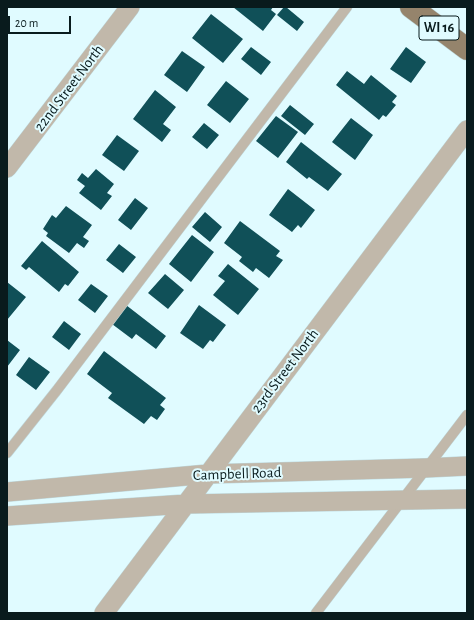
<!DOCTYPE html>
<html>
<head>
<meta charset="utf-8">
<style>
  body { margin:0 }
  #map { position:relative; width:474px; height:620px; overflow:hidden; background:#e0fbff; font-family:"Alegreya Sans",sans-serif }
  canvas { display:block }
  .frame { position:absolute; inset:0; border:8px solid #091b1d; pointer-events:none }
  .scale { position:absolute; left:8px; top:16px; width:63px; height:18px; box-sizing:border-box; border:2px solid #091b1d; border-top:0; padding-left:5px; font-size:12px; line-height:14px; white-space:nowrap; color:#091b1d; -webkit-text-stroke:3px #e0fbff; paint-order:stroke }
</style>
</head>
<body>
<div id="map">
<canvas width="474" height="620"></canvas>
<div class="frame"></div>
<div class="scale">20 m</div>
</div>
<script>
const context = document.querySelector('canvas').getContext('2d');
context.lineJoin = 'round';
function paint(path, color) {
  context.fillStyle = color;
  context.fill(path, 'evenodd');
}
function toPath(rows) {
  const path = new Path2D();
  for (const r of rows) {
    path.moveTo(r[0], r[1]);
    for (let i = 2; i < r.length; i += 2) path.lineTo(r[i], r[i + 1]);
  }
  return path;
}
function trace(path, color, width, dash) {
  context.strokeStyle = color;
  context.lineWidth = width;
  context.lineCap = dash ? 'butt' : 'round';
  context.setLineDash(dash || []);
  context.stroke(path);
}
function label(font, color, halo, rows, align = 'center') {
  context.font = font + ' "Alegreya Sans",sans-serif';
  context.lineWidth = 4;
  context.setLineDash([]);
  context.textBaseline = 'middle';
  context.strokeStyle = halo;
  context.fillStyle = color;
  for (const [text, x, y, turn = 0] of rows) {
    context.save();
    context.translate(x, y);
    context.rotate((+turn || 0) * Math.PI / 180);
    context.textAlign = isNaN(turn) ? turn : align;
    if (halo) context.strokeText(text, 0, 0);
    context.fillText(text, 0, 0);
    context.restore();
  }
}
paint(toPath([
  [233,7,273,7,271,10,276,14,263,31],
  [284,7,286,7,304,22,297,31,277,15],
  [211,14,243,39,223,63,192,38],
  [251,47,271,62,261,75,241,59],
  [406,47,426,62,411,83,390,69],
  [182,51,205,67,187,92,164,75],
  [347,71,364,84,371,75,397,96,392,102,396,105,386,117,383,115,379,120,336,85],
  [226,81,249,99,230,123,207,105],
  [155,90,176,107,163,124,171,130,162,142,133,119],
  [290,105,314,124,305,135,281,116],
  [276,116,298,132,278,158,256,141],
  [351,118,373,135,355,160,332,142],
  [204,123,219,135,207,149,192,137],
  [117,135,139,151,124,171,102,155],
  [301,142,342,174,328,191,309,177,307,179,286,162],
  [96,169,114,184,107,193,112,196,101,210,79,193,85,186,77,180,82,173,88,178],
  [288,189,315,210,301,228,298,225,292,232,269,215],
  [135,198,148,208,131,230,118,220],
  [66,206,92,225,83,237,89,241,84,248,77,243,69,253,46,236,48,233,43,229,52,215,56,218],
  [205,212,222,227,210,242,192,227],
  [240,221,280,251,276,256,283,260,269,278,256,268,253,272,239,261,242,257,224,243],
  [192,235,214,252,191,282,169,264],
  [42,241,79,272,68,286,65,284,59,292,29,267,26,270,21,266],
  [119,244,136,257,123,273,106,260],
  [228,264,259,289,238,315,213,295,225,281,218,276],
  [165,274,184,290,168,309,148,293],
  [7,282,26,297,7,320],
  [91,284,108,296,95,313,78,300],
  [126,305,166,336,156,349,136,334,132,339,112,324],
  [199,305,226,325,213,342,210,340,203,349,180,333],
  [64,321,81,334,69,350,52,337],
  [7,340,20,350,7,367],
  [104,351,166,398,160,405,165,409,157,420,151,416,144,424,108,398,112,393,87,374],
  [29,357,50,372,36,390,16,375]
]), '#105058');
const lane = toPath([
  [7,453,57,390,347,7],
  [316,613,467,415]
]);
const street = toPath([
  [7,168,130,7],
  [7,492,208,474,425,468,467,466],
  [7,516,186,504,467,499],
  [104,613,467,130]
]);
const primary = toPath([
  [411,7,467,49]
]);
trace(lane, '#bed7db', 11);
trace(street, '#bed7db', 20);
trace(primary, '#bed7db', 23);
trace(lane, '#c1b8aa', 10);
trace(street, '#c1b8aa', 19);
trace(primary, '#95846c', 22);
for (const [x, y, w] of [
  [439,28,40]
]) {
  const box = new Path2D();
  box.roundRect(x - w / 2, y - 12, w, 24, 3);
  context.fillStyle = '#e0fbff';
  context.fill(box);
  trace(box, '#091b1d', 1);
}
label('bold 14px', '#091b1d', null, [
  ["WI 16",439,28]
]);
label('15px', '#091b1d', '#e0fbff', [
  ["22nd Street North",69,88,-53],
  ["23rd Street North",285,371,-53],
  ["Campbell Road",237,474,-2]
]);
</script>
</body>
</html>
